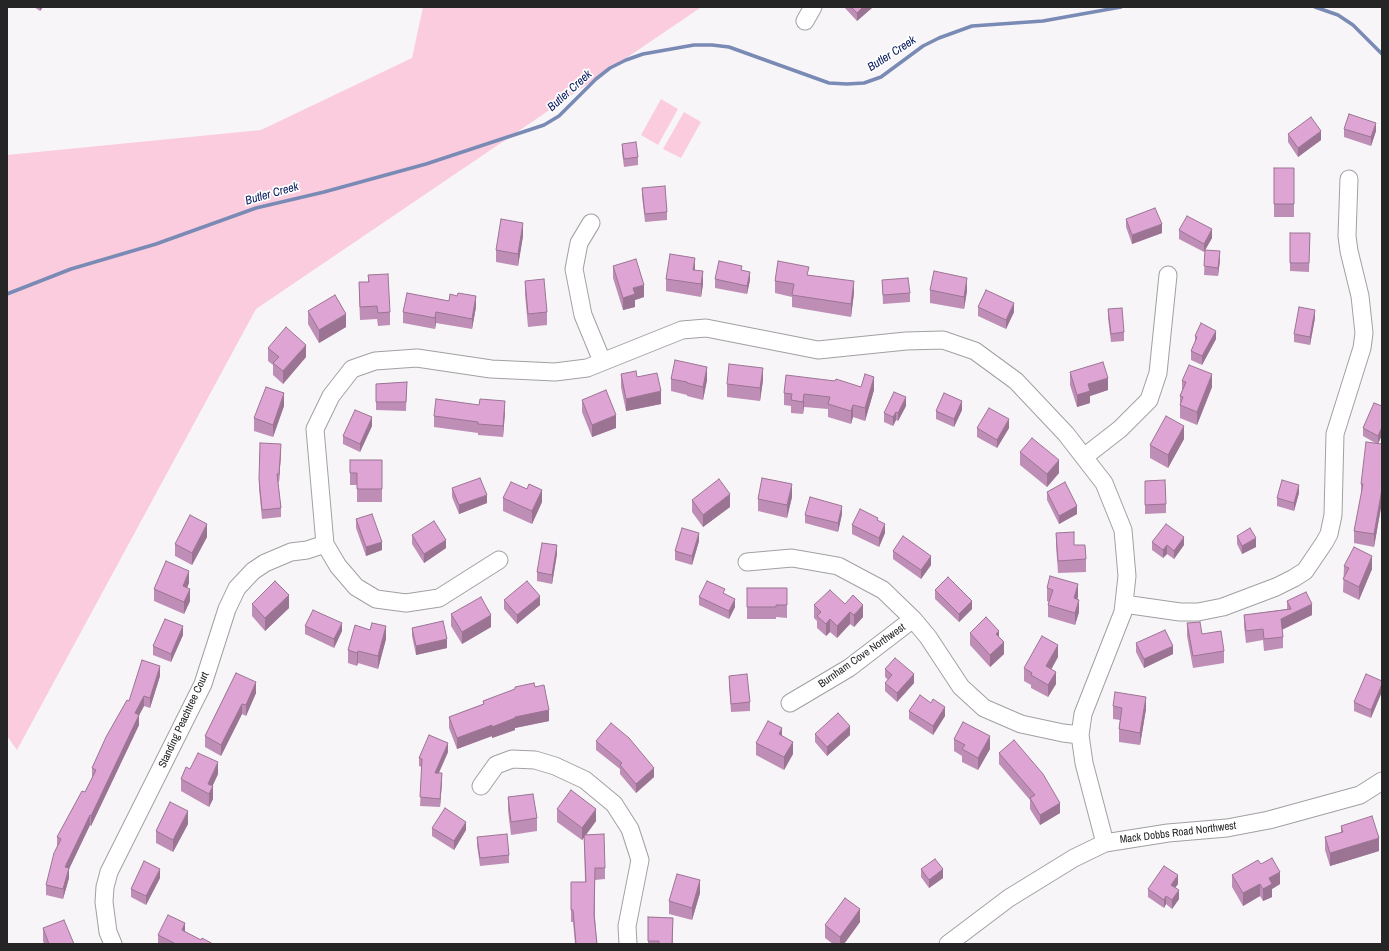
<!DOCTYPE html>
<html>
<head>
<meta charset="utf-8">
<style>
  body { margin:0 }
  #map { position:relative; width:1389px; height:951px; overflow:hidden; background:#f7f5f8; font-family:"Archivo Narrow",sans-serif }
  canvas { display:block }
  .frame { position:absolute; inset:0; border:8px solid #262526; pointer-events:none }
</style>
</head>
<body>
<div id="map">
<canvas width="1389" height="951"></canvas>
<div class="frame"></div>
</div>
<script>
const context = document.querySelector('canvas').getContext('2d');
context.lineJoin = 'round';
function paint(path, color) {
  context.fillStyle = color;
  context.fill(path, 'evenodd');
}
function toPath(rows) {
  const path = new Path2D();
  for (const r of rows) {
    path.moveTo(r[0], r[1]);
    for (let i = 2; i < r.length; i += 2) path.lineTo(r[i], r[i + 1]);
  }
  return path;
}
function trace(path, color, width, dash) {
  context.strokeStyle = color;
  context.lineWidth = width;
  context.lineCap = dash ? 'butt' : 'round';
  context.setLineDash(dash || []);
  context.stroke(path);
}
function label(font, color, halo, rows, align = 'center') {
  context.font = font + ' "Archivo Narrow",sans-serif';
  context.lineWidth = 3.5;
  context.setLineDash([]);
  context.textBaseline = 'middle';
  context.strokeStyle = halo;
  context.fillStyle = color;
  for (const [text, x, y, turn = 0] of rows) {
    context.save();
    context.translate(x, y);
    context.rotate((+turn || 0) * Math.PI / 180);
    context.textAlign = isNaN(turn) ? turn : align;
    if (halo) context.strokeText(text, 0, 0);
    context.fillText(text, 0, 0);
    context.restore();
  }
}
paint(toPath([
  [423,7,700,8,256,309,17,750,7,736,7,155,261,130,412,58],
  [661,99,678,109,658,145,641,135],
  [684,112,701,122,681,158,663,149]
]), '#fbccde');
trace(toPath([
  [1315,7,1338,15,1353,25,1382,54],
  [7,294,71,269,156,244,256,208,324,192,426,164,544,125,559,116,596,79,610,68,626,60,643,54,694,45,712,45,729,47,829,83,847,84,864,83,881,77,923,46,939,38,972,26,1043,21,1121,7]
]), '#798ab5', 3.5);
const minor = toPath([
  [805,21,813,7],
  [591,223,579,243,574,269,583,315,602,361],
  [1084,457,1120,429,1149,400,1158,373,1168,275],
  [499,560,439,598,406,603,376,599,356,587,338,566,325,544,315,429,331,396,352,369,375,361,417,358,491,369,555,372,587,368,682,330,706,328,818,350,906,341,943,340,975,351,1016,381,1066,434,1104,483,1123,530,1127,576,1123,612,1083,714,1080,735,1084,763,1105,843],
  [747,562,792,558,838,566,883,590,913,619,928,637,961,687,984,708,1021,724,1063,733,1080,735],
  [1124,604,1180,612,1198,612,1223,607,1276,587,1294,578,1305,571,1324,543,1329,534,1333,515,1335,434,1362,348,1364,333,1360,296,1349,251,1347,236,1349,179],
  [790,703,849,668,913,619],
  [481,786,496,765,512,759,535,760,555,766,585,780,614,804,630,829,640,860,627,926,628,944],
  [113,944,108,932,104,902,105,887,109,872,203,684,227,609,237,588,253,571,265,563,291,552,307,550,325,544],
  [948,944,1009,898,1074,858,1105,843,1168,833,1227,828,1269,820,1360,795,1382,781]
]);
trace(minor, '#a1a0a2', 19);
trace(minor, '#fff', 17);
paint(toPath([
  [34,7,43,7,40,11],
  [844,7,873,7,857,21],
  [1344,129,1376,131,1371,146,1344,137],
  [1288,134,1321,140,1298,157,1288,142],
  [622,144,638,157,638,165,624,167,622,152],
  [1274,168,1294,168,1294,217,1274,217],
  [642,188,667,212,667,220,645,222,642,196],
  [1126,219,1162,233,1132,244,1126,227],
  [1179,230,1212,238,1205,250,1220,260,1218,276,1204,275,1205,251,1204,252,1179,239],
  [1290,233,1310,233,1309,272,1290,271],
  [523,236,518,266,496,262,496,250],
  [613,266,644,297,635,300,635,307,623,310,613,278],
  [695,270,703,284,701,297,666,291,666,279],
  [742,270,750,280,747,294,715,288,715,279],
  [368,275,390,312,390,325,378,326,377,319,360,320,359,295,359,282,368,282],
  [809,275,854,293,851,317,792,307,792,297,775,293,775,281],
  [882,280,910,293,910,302,883,304],
  [525,281,547,312,547,325,528,327,525,294],
  [930,290,967,291,964,309,930,303],
  [476,307,472,329,436,323,435,329,403,323,403,312],
  [978,307,1014,312,1006,329,978,316],
  [1108,309,1124,332,1124,341,1111,342,1108,318],
  [308,311,346,327,319,343,308,324],
  [1315,318,1310,345,1294,342,1294,334],
  [1195,336,1216,339,1202,365,1191,360,1191,351,1195,343],
  [268,348,306,357,283,384,273,375,273,365,268,361],
  [1070,372,1108,390,1090,396,1090,403,1077,407,1070,385],
  [621,374,637,377,661,404,626,411,621,387],
  [671,379,707,380,703,400,687,396,687,395,671,391],
  [763,380,760,401,727,397,727,384],
  [1182,381,1212,387,1197,425,1180,418,1180,396,1182,390],
  [407,382,406,411,376,410,376,384],
  [861,387,874,390,865,421,853,417,851,424,828,417,828,409,804,407,803,414,791,413,791,406,784,405,784,393],
  [582,400,616,428,592,437,582,412],
  [284,406,273,437,254,431,254,418],
  [906,406,898,421,896,420,893,426,884,422,884,413],
  [1382,406,1382,435,1378,444,1382,444,1382,502,1374,547,1354,543,1354,531,1361,496,1361,484,1377,444,1363,436,1363,428],
  [962,410,954,427,936,419,936,411],
  [505,412,503,437,478,435,478,433,434,427,434,416],
  [372,426,360,452,343,444,343,436],
  [977,428,1009,428,997,448,977,437],
  [1184,439,1168,468,1150,458,1150,445],
  [1020,452,1059,473,1047,487,1020,465],
  [281,453,279,482,278,482,281,508,281,517,262,519,259,488,259,479],
  [350,460,382,460,382,502,357,502,357,485,350,485],
  [452,488,487,503,459,514,452,497],
  [527,489,542,502,532,524,503,511,503,498],
  [1145,489,1166,504,1166,513,1145,514],
  [1047,492,1077,514,1059,524,1047,500],
  [1299,493,1294,511,1277,506,1277,498],
  [792,497,787,518,758,511,758,499],
  [692,500,730,507,703,527,692,512],
  [842,514,838,532,805,523,805,515],
  [356,519,382,550,366,556,356,528],
  [878,521,885,533,879,547,852,534,852,525],
  [1056,533,1086,559,1086,572,1058,573,1056,545],
  [412,535,446,548,424,563,412,544],
  [1237,536,1256,547,1242,554,1237,544],
  [207,537,192,565,175,556,175,544],
  [699,541,692,565,675,560,675,551],
  [1152,542,1184,545,1174,559,1167,554,1163,558,1152,550],
  [893,551,931,565,921,579,893,559],
  [557,554,552,584,537,581,537,572],
  [1344,566,1372,569,1359,600,1343,592],
  [189,583,187,587,190,601,184,614,154,601,154,589],
  [747,588,787,588,787,618,776,617,776,619,747,619],
  [1047,588,1078,597,1077,599,1079,612,1075,625,1048,617,1048,605,1049,602,1047,601],
  [935,590,972,609,959,622,935,599],
  [725,594,735,607,729,619,699,605,699,597],
  [504,600,540,605,517,624,504,609],
  [1287,601,1312,615,1282,630,1283,637,1283,648,1264,651,1263,640,1246,643,1244,626,1244,615,1287,609],
  [252,604,289,608,265,631,252,616],
  [845,604,863,617,854,627,850,624,837,638,830,632,826,636,817,628,817,621,814,618,814,605],
  [451,614,491,627,462,644,451,626],
  [1187,623,1202,634,1224,651,1224,663,1193,668,1187,636],
  [305,626,342,631,334,648,305,634],
  [412,628,447,648,416,655,412,636],
  [970,633,999,637,1004,654,990,667,970,645],
  [183,635,171,662,153,655,153,646],
  [386,639,378,669,358,663,357,666,348,663,348,650],
  [1136,643,1173,654,1144,668,1136,652],
  [1058,657,1051,669,1056,684,1048,697,1031,688,1031,685,1024,681,1024,668],
  [885,669,914,683,897,702,885,691,885,683,888,680,885,677],
  [236,673,256,693,246,716,242,714,221,756,205,747,205,736],
  [160,676,150,708,144,706,139,715,139,725,91,826,90,825,69,869,69,878,63,899,46,895,46,885,57,847,57,837,85,792,92,778,92,768,129,701],
  [729,676,750,702,750,711,731,712,729,684],
  [1382,681,1371,718,1354,711,1354,702],
  [535,687,549,721,515,728,515,730,492,738,492,736,457,749,449,728,449,717,483,704,483,701],
  [931,703,945,716,933,735,909,719,909,711],
  [1113,706,1146,709,1140,745,1119,742,1119,729,1120,720,1113,719],
  [815,734,850,735,827,756,815,742],
  [782,736,793,754,784,770,756,755,756,743],
  [954,739,990,749,978,770,962,762,962,756,954,751],
  [596,741,654,777,636,793,620,774,620,769,596,750],
  [448,752,439,773,442,782,440,807,420,806,422,767,419,766,419,758],
  [999,753,1060,813,1040,825,1030,809,1030,800,999,764],
  [190,769,218,774,212,786,213,799,209,807,181,791,181,779],
  [508,797,537,818,537,831,511,835,508,810],
  [557,809,596,821,586,835,605,868,605,879,595,880,595,917,597,944,575,944,573,922,571,922,571,882,585,882,584,838,582,840,557,822],
  [188,824,173,852,156,843,156,831],
  [1341,826,1379,851,1330,866,1325,850,1325,837,1341,832],
  [432,828,466,830,454,850,432,836],
  [477,837,509,855,509,863,480,866,477,845],
  [1261,864,1280,884,1272,889,1272,897,1263,901,1260,896,1243,906,1232,887,1232,875],
  [921,869,943,878,929,888,921,877],
  [160,878,146,905,131,897,131,889],
  [1178,884,1175,888,1179,899,1172,909,1166,904,1164,908,1148,897,1148,889],
  [700,893,692,920,669,914,669,901],
  [648,917,673,918,673,944,648,944],
  [860,922,844,944,833,944,825,938,825,925],
  [43,928,74,944,44,944,43,941],
  [185,932,201,940,213,944,158,944,158,935]
]), '#bf8eb6');
paint(toPath([
  [40,7,43,7,40,11],
  [863,7,873,7,857,21,857,13],
  [1376,123,1376,131,1371,146,1371,137],
  [1321,131,1321,140,1298,157,1298,148],
  [523,223,523,236,518,266,518,254],
  [1162,224,1162,233,1132,244,1132,235],
  [1212,229,1212,238,1204,252,1204,244],
  [1220,251,1220,260,1218,276,1218,268],
  [695,258,695,270,693,270],
  [703,271,703,284,701,297,701,284],
  [750,272,750,280,747,294,747,286],
  [967,278,967,291,964,309,964,297],
  [854,281,854,293,851,317,851,304],
  [644,285,644,297,635,300,635,307,623,310,623,298,633,288],
  [476,296,476,307,472,329,472,319],
  [1014,303,1014,312,1006,329,1006,320],
  [1315,310,1315,318,1310,345,1310,337],
  [436,312,436,323,435,329,435,318],
  [346,314,346,327,319,343,319,330],
  [1216,331,1216,339,1202,365,1202,356],
  [306,345,306,357,283,384,283,371],
  [707,367,707,380,703,400,703,387],
  [763,368,763,380,760,401,760,388],
  [1212,374,1212,387,1197,425,1197,412],
  [874,377,874,390,865,421,865,408],
  [1108,378,1108,390,1090,396,1090,403,1077,407,1077,395,1088,384],
  [661,391,661,404,626,411,626,399],
  [284,393,284,406,273,437,273,425],
  [804,394,804,407,803,414,803,402],
  [906,397,906,406,898,421,898,413],
  [505,401,505,412,503,437,503,426],
  [962,401,962,410,954,427,954,419],
  [853,405,853,417,851,424,851,411],
  [896,412,896,420,893,426,893,417],
  [616,415,616,428,592,437,592,425],
  [372,417,372,426,360,452,360,444],
  [1009,419,1009,428,997,448,997,440],
  [1184,426,1184,439,1168,468,1168,455],
  [1382,427,1382,435,1378,444,1378,436],
  [281,444,281,453,279,482,279,474],
  [1059,460,1059,473,1047,487,1047,474],
  [792,484,792,497,787,518,787,505],
  [1299,485,1299,493,1294,511,1294,503],
  [1382,489,1382,502,1374,547,1374,534],
  [542,490,542,502,532,524,532,511],
  [730,494,730,507,703,527,703,515],
  [487,495,487,503,459,514,459,505],
  [842,506,842,514,838,532,838,523],
  [1077,506,1077,514,1059,524,1059,516],
  [207,524,207,537,192,565,192,553],
  [885,524,885,533,879,547,879,538],
  [699,533,699,541,692,565,692,556],
  [1184,537,1184,545,1174,559,1174,551],
  [1256,538,1256,547,1242,554,1242,546],
  [446,540,446,548,424,563,424,554],
  [382,542,382,550,366,556,366,547],
  [557,545,557,554,552,584,552,575],
  [1167,545,1167,554,1163,558,1163,550],
  [931,556,931,565,921,579,921,570],
  [1372,556,1372,569,1359,600,1359,587],
  [189,571,189,583,183,598,183,586],
  [1078,584,1078,597,1074,611,1074,598],
  [190,589,190,601,184,614,184,602],
  [289,595,289,608,265,631,265,618],
  [540,596,540,605,517,624,517,615],
  [735,599,735,607,729,619,729,611],
  [1079,600,1079,612,1075,625,1075,613],
  [972,601,972,609,959,622,959,614],
  [1312,604,1312,615,1281,630,1281,619],
  [863,605,863,617,854,627,854,615],
  [850,612,850,624,837,638,837,626],
  [491,615,491,627,462,644,462,632],
  [830,619,830,632,826,636,826,624],
  [342,623,342,631,334,648,334,639],
  [183,626,183,635,171,662,171,654],
  [386,626,386,639,378,669,378,656],
  [999,631,999,644,996,634],
  [447,639,447,648,416,655,416,646],
  [1004,642,1004,654,990,667,990,655],
  [1058,645,1058,657,1046,679,1046,666],
  [1173,646,1173,654,1144,668,1144,659],
  [358,651,358,663,357,666,357,653],
  [160,666,160,676,150,708,150,698],
  [1056,672,1056,684,1048,697,1048,685],
  [914,674,914,683,897,702,897,693],
  [256,682,256,693,246,716,246,705],
  [1382,684,1382,692,1371,718,1371,710],
  [144,696,144,706,135,723,135,713],
  [1146,697,1146,709,1140,745,1140,733],
  [242,704,242,714,221,756,221,745],
  [945,707,945,716,933,735,933,726],
  [549,710,549,721,515,728,515,730,492,738,492,727,515,717],
  [139,715,139,725,91,826,91,816],
  [492,725,492,736,457,749,457,738],
  [850,726,850,735,827,756,827,747],
  [782,728,782,741,779,734],
  [990,736,990,749,978,770,978,758],
  [793,742,793,754,784,770,784,757],
  [448,743,448,752,435,781,435,773],
  [218,762,218,774,209,794,208,784],
  [654,768,654,777,636,793,636,784],
  [442,773,442,782,440,807,440,799],
  [213,786,213,799,209,807,209,794],
  [1060,803,1060,813,1040,825,1040,815],
  [596,809,596,821,582,840,582,828],
  [188,811,188,824,173,852,173,840],
  [90,815,90,825,69,869,69,878,63,899,65,867],
  [466,822,466,830,454,850,454,841],
  [1379,838,1379,851,1330,866,1330,853],
  [160,869,160,878,146,905,146,896],
  [943,869,943,878,929,888,929,880],
  [1280,872,1280,884,1272,889,1272,897,1263,901,1263,889,1269,878],
  [1178,875,1178,884,1171,893,1171,885],
  [700,880,700,893,692,920,692,908],
  [1260,884,1260,896,1243,906,1243,893],
  [1179,890,1179,899,1172,909,1172,900],
  [1166,896,1166,904,1164,908,1164,900],
  [860,909,860,922,844,944,840,944,840,937],
  [185,923,185,933,182,930]
]), '#9b7494');
const building = toPath([
  [851,7,863,7,857,13,851,7],
  [1349,114,1376,123,1371,137,1344,129,1349,114],
  [1311,117,1321,131,1298,148,1288,134,1311,117],
  [636,142,638,157,624,159,622,144,636,142],
  [1274,168,1294,168,1294,204,1274,204,1274,168],
  [665,186,667,212,645,214,642,188,665,186],
  [1155,208,1162,224,1132,235,1126,219,1155,208],
  [1187,216,1212,229,1204,244,1179,230,1187,216],
  [501,219,523,223,518,254,496,250,501,219],
  [1290,233,1310,233,1309,263,1290,263,1290,233],
  [1205,250,1220,251,1218,268,1204,266,1205,250],
  [670,254,695,258,693,270,703,271,701,284,666,279,670,254],
  [636,259,644,285,633,288,635,294,623,298,613,266,636,259],
  [719,261,742,266,741,270,750,272,747,286,715,279,719,261],
  [778,261,809,267,807,275,854,281,851,304,792,295,794,284,775,281,778,261],
  [934,271,967,278,964,297,930,290,934,271],
  [388,274,390,312,378,313,377,306,360,307,359,282,369,282,368,275,388,274],
  [908,278,910,293,883,295,882,280,908,278],
  [544,279,547,312,528,314,525,281,544,279],
  [986,290,1014,303,1006,320,978,307,986,290],
  [407,293,449,301,450,294,457,296,458,293,476,296,472,319,436,312,435,318,403,312,407,293],
  [335,295,346,314,319,330,308,311,335,295],
  [1299,307,1315,310,1310,337,1294,334,1299,307],
  [1122,308,1124,332,1111,334,1108,309,1122,308],
  [1201,323,1216,331,1202,356,1191,351,1197,337,1195,336,1201,323],
  [286,327,306,345,283,371,273,363,279,357,268,348,286,327],
  [675,360,707,367,703,387,687,383,687,382,671,379,675,360],
  [1103,362,1108,378,1088,384,1090,391,1077,395,1070,372,1103,362],
  [729,364,763,368,760,388,727,384,729,364],
  [1189,365,1212,374,1197,412,1180,405,1183,397,1180,396,1186,382,1182,381,1189,365],
  [636,371,637,377,657,373,661,391,626,399,621,374,636,371],
  [865,374,874,377,865,408,853,405,851,411,828,404,830,397,804,394,803,402,791,400,792,394,784,393,786,375,835,381,836,379,861,387,865,374],
  [407,382,406,402,376,402,376,384,407,382],
  [266,387,284,393,273,425,254,418,266,387],
  [606,390,616,415,592,425,582,400,606,390],
  [894,392,906,397,898,413,896,412,893,417,884,413,894,392],
  [944,393,962,401,954,419,936,411,944,393],
  [436,399,479,405,480,399,505,401,503,426,478,424,478,422,434,416,436,399],
  [1374,403,1382,406,1382,427,1378,436,1363,428,1374,403],
  [989,408,1009,419,997,440,977,428,989,408],
  [355,410,372,417,360,444,343,436,355,410],
  [1166,416,1184,426,1168,455,1150,445,1166,416],
  [1032,438,1059,460,1047,474,1020,452,1032,438],
  [1366,442,1382,444,1382,489,1374,534,1354,531,1363,484,1361,484,1366,442],
  [260,443,281,444,279,474,277,474,281,508,262,510,259,479,260,443],
  [350,460,382,460,382,489,357,489,357,473,350,473,350,460],
  [480,478,487,495,459,505,452,488,480,478],
  [762,478,792,484,787,505,758,499,762,478],
  [719,479,730,494,703,515,692,500,719,479],
  [1165,480,1166,504,1145,505,1145,481,1165,480],
  [1282,480,1299,485,1294,503,1277,498,1282,480],
  [511,482,527,489,529,484,542,490,532,511,503,498,511,482],
  [1065,482,1077,506,1059,516,1047,492,1065,482],
  [810,497,842,506,838,523,805,515,810,497],
  [860,509,878,518,877,520,885,524,879,538,852,525,860,509],
  [372,514,382,542,366,547,356,519,372,514],
  [190,515,207,524,192,553,175,544,190,515],
  [434,521,446,540,424,554,412,535,434,521],
  [1166,524,1184,537,1174,551,1167,545,1163,550,1152,542,1166,524],
  [682,528,699,533,692,556,675,551,682,528],
  [1250,528,1256,538,1242,546,1237,536,1250,528],
  [1074,532,1074,545,1085,545,1086,559,1058,561,1056,533,1074,532],
  [903,536,931,556,921,570,893,551,903,536],
  [542,543,557,545,552,575,537,572,542,543],
  [1354,547,1372,556,1359,587,1343,579,1349,568,1344,566,1354,547],
  [166,561,189,571,183,586,190,589,184,602,154,589,166,561],
  [1050,576,1078,584,1074,598,1079,600,1075,613,1048,605,1053,590,1047,588,1050,576],
  [948,577,972,601,959,614,935,590,948,577],
  [275,581,289,595,265,618,252,604,275,581],
  [527,581,540,596,517,615,504,600,527,581],
  [707,581,725,589,723,593,735,599,729,611,699,597,707,581],
  [747,588,787,588,787,605,776,605,776,607,747,607,747,588],
  [830,590,845,604,853,595,863,605,854,615,850,612,837,626,830,619,826,624,817,616,821,612,814,605,830,590],
  [1306,592,1312,604,1281,619,1283,637,1264,639,1263,629,1246,631,1244,615,1291,609,1287,601,1306,592],
  [481,597,491,615,462,632,451,614,481,597],
  [313,610,342,623,334,639,305,626,313,610],
  [986,617,999,631,996,634,1004,642,990,655,970,633,986,617],
  [165,619,183,626,171,654,153,646,165,619],
  [443,621,447,639,416,646,412,628,443,621],
  [1200,622,1202,634,1221,631,1224,651,1193,656,1187,623,1200,622],
  [372,623,386,626,378,656,358,651,357,653,348,650,355,625,370,630,372,623],
  [1165,630,1173,646,1144,659,1136,643,1165,630],
  [1042,636,1058,645,1046,666,1056,672,1048,685,1031,675,1032,673,1024,668,1042,636],
  [895,658,914,674,897,693,885,683,892,675,885,669,895,658],
  [142,660,160,666,150,698,144,696,135,713,139,715,91,816,90,815,65,867,69,868,63,889,46,885,54,853,61,839,57,837,82,791,85,792,96,770,92,768,106,737,127,700,129,701,142,660],
  [236,673,256,682,246,705,242,704,221,745,205,736,236,673],
  [747,674,750,702,731,704,729,676,747,674],
  [1366,674,1382,681,1382,684,1371,710,1354,702,1366,674],
  [534,683,535,687,544,685,549,710,515,717,515,718,492,727,492,725,457,738,449,717,484,704,483,701,515,689,515,687,534,683],
  [1115,692,1146,697,1140,733,1119,729,1122,708,1113,706,1115,692],
  [920,695,931,703,933,699,945,707,933,726,909,711,920,695],
  [838,713,850,726,827,747,815,734,838,713],
  [768,721,782,728,779,734,793,742,784,757,756,743,768,721],
  [963,722,990,736,978,758,962,749,965,745,954,739,963,722],
  [611,723,629,738,654,768,636,784,620,765,622,763,596,741,611,723],
  [429,735,448,743,435,773,442,773,440,799,420,797,422,759,419,758,429,735],
  [1014,740,1043,774,1060,803,1040,815,1030,798,1035,795,999,753,1014,740],
  [198,753,218,762,208,784,213,786,209,794,181,779,186,767,190,769,198,753],
  [571,790,596,809,582,828,557,809,571,790],
  [533,794,537,818,511,822,508,797,533,794],
  [170,802,188,811,173,840,156,831,170,802],
  [445,808,466,822,454,841,432,828,445,808],
  [1372,816,1379,838,1330,853,1325,837,1343,832,1341,826,1372,816],
  [507,834,509,855,480,858,477,837,507,834],
  [604,834,605,868,595,868,594,915,597,944,576,944,573,910,571,910,571,882,586,882,584,835,604,834],
  [1272,858,1280,872,1269,878,1272,884,1263,889,1260,884,1243,893,1232,875,1258,860,1261,864,1272,858],
  [935,859,943,869,929,880,921,869,935,859],
  [144,861,160,869,146,896,131,889,144,861],
  [1164,866,1178,875,1171,885,1179,890,1172,900,1166,896,1164,900,1148,889,1164,866],
  [677,874,700,880,692,908,669,901,677,874],
  [845,898,860,909,840,937,825,925,845,898],
  [168,915,185,923,182,930,201,940,202,938,213,944,176,944,158,935,168,915],
  [648,917,673,918,672,944,659,944,659,941,648,941,648,917],
  [64,920,74,944,49,944,43,928,64,920]
]);
paint(building, '#dea5d4');
trace(building, '#9b7494', 1);
label('11px', '#262526', '#fff', [
  ["Burnham Cove Northwest",862,656,-35],
  ["Standing Peachtree Court",184,720,-65],
  ["Mack Dobbs Road Northwest",1178,833,-7]
]);
label('italic 12px', '#0e2063', '#fff', [
  ["Butler Creek",892,54,-33],
  ["Butler Creek",570,91,-42],
  ["Butler Creek",272,194,-16]
]);
</script>
</body>
</html>
